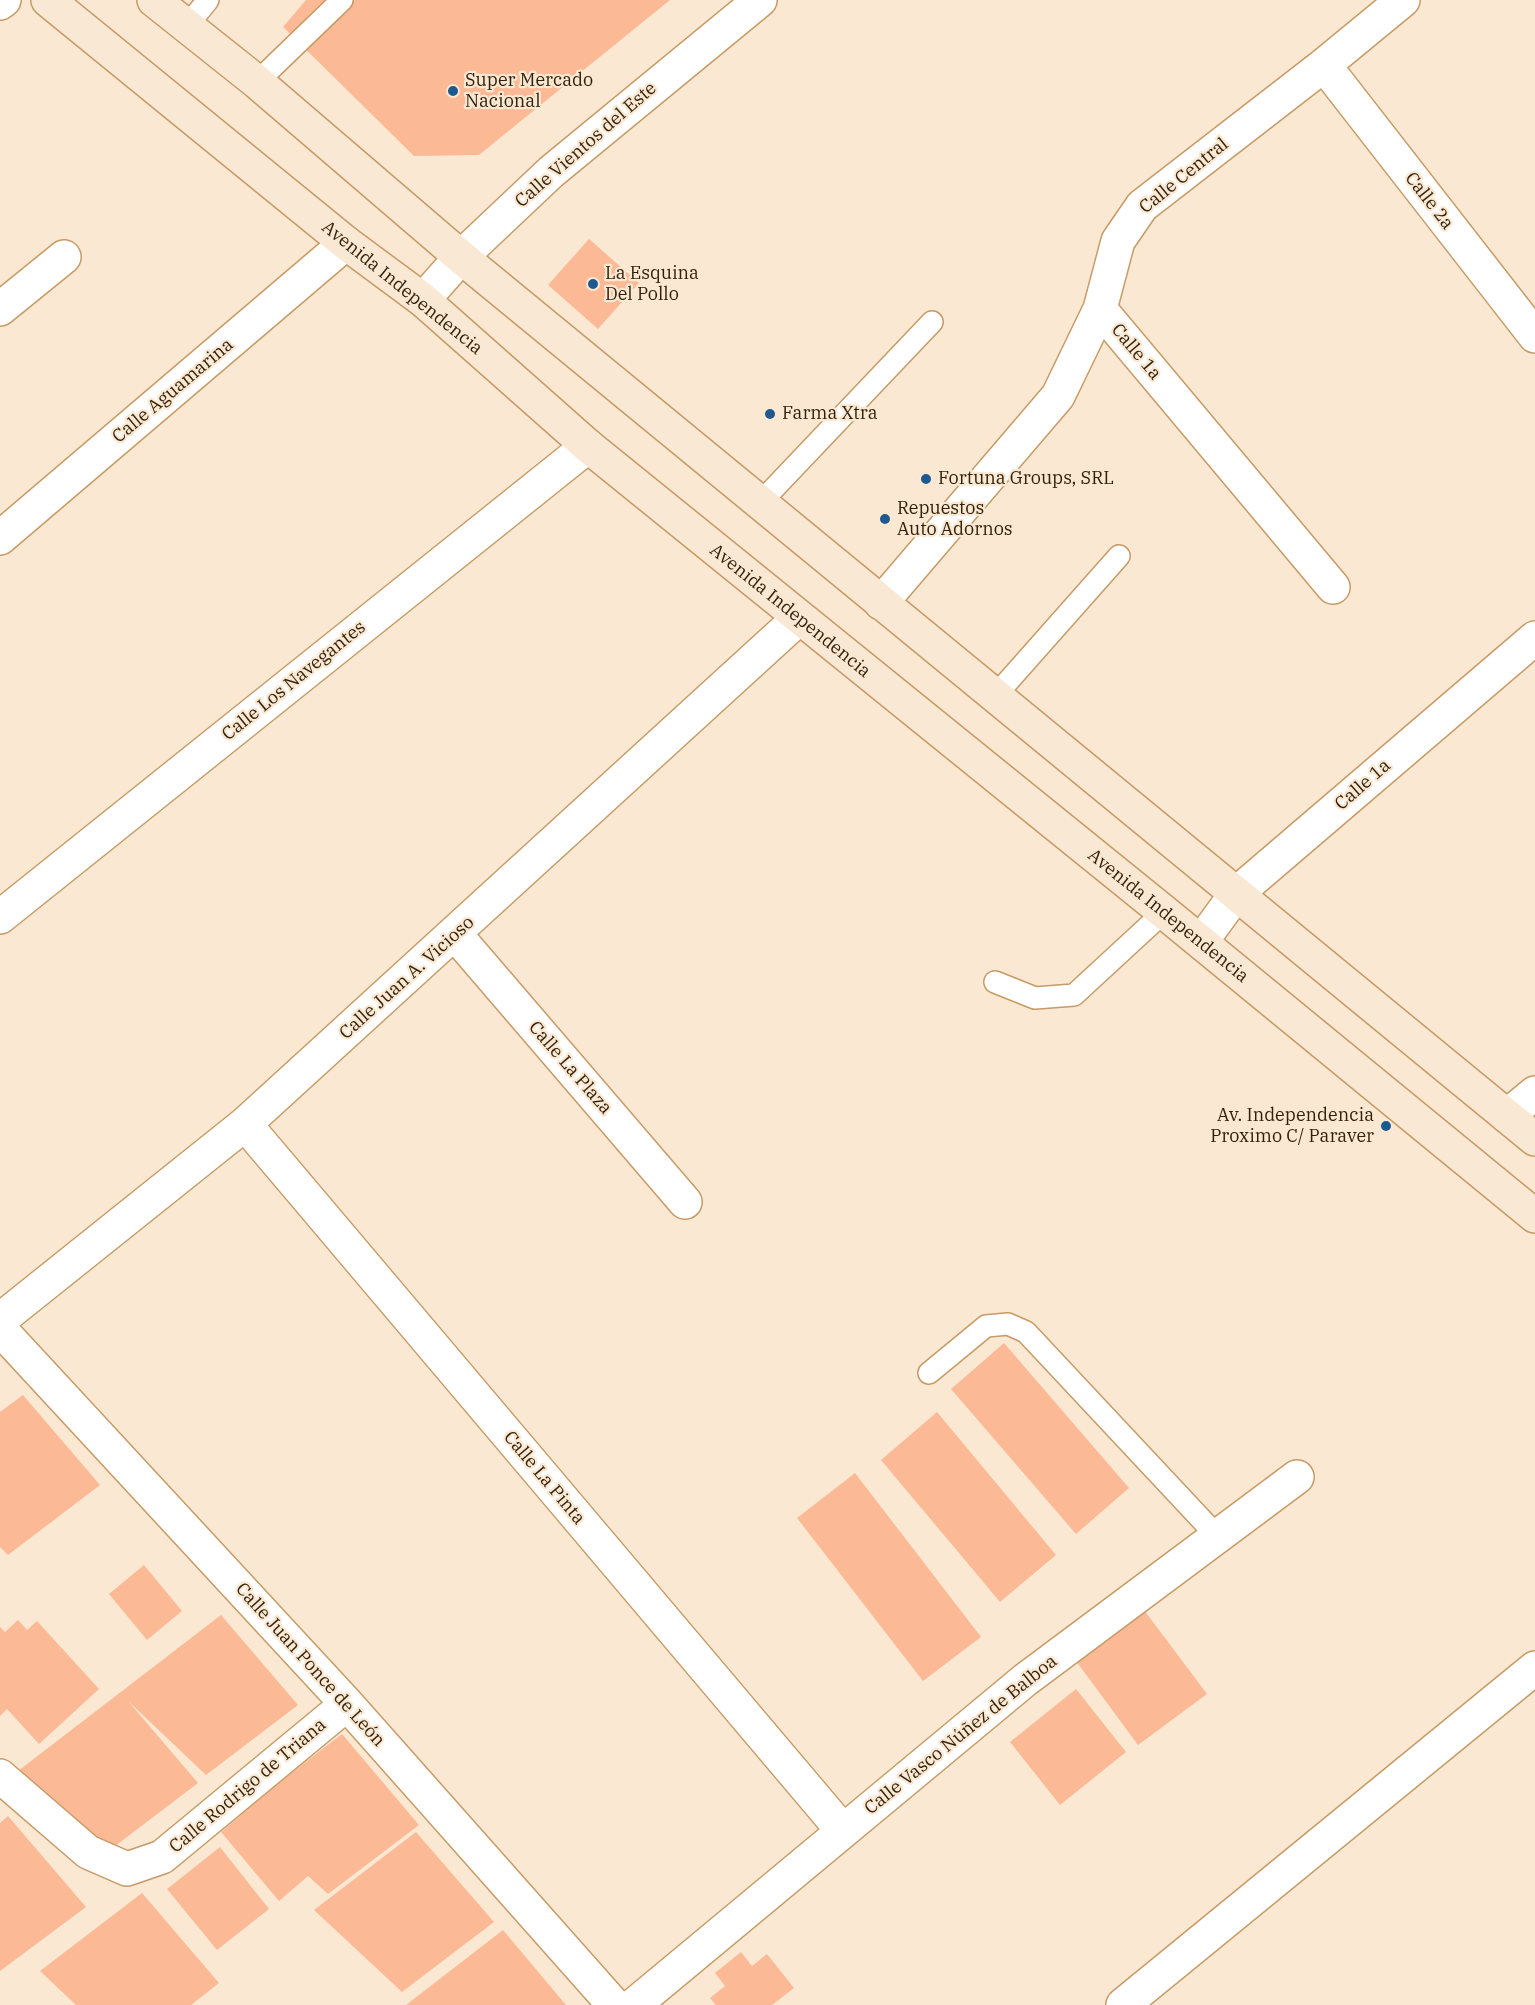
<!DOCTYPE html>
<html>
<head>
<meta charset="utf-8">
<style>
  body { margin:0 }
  canvas { display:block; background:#fae8d2 }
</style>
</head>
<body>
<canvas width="1535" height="2005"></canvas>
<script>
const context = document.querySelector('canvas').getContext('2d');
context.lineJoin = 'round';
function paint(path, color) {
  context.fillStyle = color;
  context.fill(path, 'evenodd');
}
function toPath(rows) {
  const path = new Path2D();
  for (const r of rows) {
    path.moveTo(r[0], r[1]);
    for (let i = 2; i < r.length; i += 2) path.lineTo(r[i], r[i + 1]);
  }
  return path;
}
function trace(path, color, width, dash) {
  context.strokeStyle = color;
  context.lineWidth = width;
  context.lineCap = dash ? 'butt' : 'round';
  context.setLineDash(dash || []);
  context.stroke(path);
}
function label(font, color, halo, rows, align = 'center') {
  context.font = font + ' "IBM Plex Serif",serif';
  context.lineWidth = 4.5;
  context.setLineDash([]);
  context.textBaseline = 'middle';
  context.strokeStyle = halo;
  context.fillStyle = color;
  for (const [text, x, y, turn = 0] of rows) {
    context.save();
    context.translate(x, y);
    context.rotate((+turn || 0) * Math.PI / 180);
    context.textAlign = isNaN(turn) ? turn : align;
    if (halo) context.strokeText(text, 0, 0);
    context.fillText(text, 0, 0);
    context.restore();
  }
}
paint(toPath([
  [306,0,670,0,479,155,414,156,283,27],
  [589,239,639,283,598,329,548,285],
  [1004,1343,1129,1488,1076,1534,951,1389],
  [23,1395,100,1485,8,1555,0,1547,0,1412],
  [937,1412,1056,1555,1000,1602,881,1460],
  [855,1473,981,1637,923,1681,797,1518],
  [144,1565,182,1611,147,1640,109,1594],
  [1144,1610,1207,1694,1138,1745,1076,1661],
  [221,1615,298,1705,206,1775,128,1701,198,1783,106,1853,18,1771],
  [18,1620,27,1630,37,1621,99,1689,39,1744,7,1709,0,1716,0,1627,5,1632],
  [1076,1689,1126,1752,1060,1805,1010,1742],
  [342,1734,419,1825,328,1894,308,1876,279,1901,221,1832,242,1814,240,1812],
  [8,1816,86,1907,0,1971,0,1823],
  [416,1832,494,1922,402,1992,314,1910],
  [220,1847,269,1909,217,1950,167,1889],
  [142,1893,219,1983,191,2005,76,2005,40,1971],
  [503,1930,566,2005,406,2005],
  [741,1952,752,1966,767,1954,794,1988,772,2005,716,2005,710,1998,725,1986,715,1973]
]), '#fbba95');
const service = toPath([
  [186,27,208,0],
  [257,82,342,0],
  [760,503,932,322],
  [995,696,1119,556],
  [995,982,1035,998,1074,995,1164,912],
  [929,1373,986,1326,1008,1324,1026,1332,1217,1536]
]);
const minor = toPath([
  [0,3,4,0],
  [1324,65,1535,336],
  [423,300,461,257,551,172,760,0],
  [0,309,64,257],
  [1100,309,1333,587],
  [0,538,346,243],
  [881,603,1058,396,1100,309,1118,241,1142,206,1324,65,1403,0],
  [0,917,588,446],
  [455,934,685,1202],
  [1201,942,1236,894,1535,638],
  [1507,1116,1535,1093],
  [245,1124,843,1831],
  [0,1320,245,1124,799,618],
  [0,1329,347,1704,614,2005],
  [0,1776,88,1852,127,1869,162,1857,347,1704],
  [634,2005,1025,1680,1297,1477],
  [1123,2005,1535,1668]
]);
const secondary = toPath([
  [48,0,346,243,423,300,588,446,1164,912,1535,1216],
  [154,0,257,82,461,257,1535,1139]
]);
trace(service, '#c79a66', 24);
trace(minor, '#c79a66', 36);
trace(secondary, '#c79a66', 36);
trace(service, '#fff', 21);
trace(minor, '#fff', 33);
trace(secondary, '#f8e8d4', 33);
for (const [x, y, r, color] of [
  [453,91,6,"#1e5990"],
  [593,284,6,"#1e5990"],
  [770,414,6,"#1e5990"],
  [926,479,6,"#1e5990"],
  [885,519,6,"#1e5990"],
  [1386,1126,6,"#1e5990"]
]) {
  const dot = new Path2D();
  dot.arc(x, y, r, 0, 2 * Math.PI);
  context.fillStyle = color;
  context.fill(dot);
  trace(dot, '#fae8d2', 2);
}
label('18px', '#301f09', '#fae8d2', [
  ["Super Mercado",465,81],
  ["Nacional",465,102],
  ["La Esquina",605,274],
  ["Del Pollo",605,295],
  ["Farma Xtra",782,414],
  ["Fortuna Groups, SRL",938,479],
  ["Repuestos",897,509],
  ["Auto Adornos",897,530],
  ["Av. Independencia",1374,1116,"right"],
  ["Proximo C/ Paraver",1374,1137,"right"]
], 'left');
label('18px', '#301f09', '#fae8d2', [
  ["Calle Vientos del Este",586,145,-41],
  ["Calle Central",1184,176,-39],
  ["Calle 2a",1429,201,52],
  ["Avenida Independencia",402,288,39],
  ["Calle 1a",1136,352,50],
  ["Calle Aguamarina",173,391,-40],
  ["Avenida Independencia",790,611,39],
  ["Calle Los Navegantes",294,681,-39],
  ["Calle 1a",1363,785,-41],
  ["Avenida Independencia",1168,916,39],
  ["Calle Juan A. Vicioso",407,978,-42],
  ["Calle La Plaza",570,1068,49],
  ["Calle La Pinta",544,1478,50],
  ["Calle Juan Ponce de León",310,1665,48],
  ["Calle Vasco Núñez de Balboa",961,1735,-39],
  ["Calle Rodrigo de Triana",248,1786,-40]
]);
</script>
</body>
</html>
